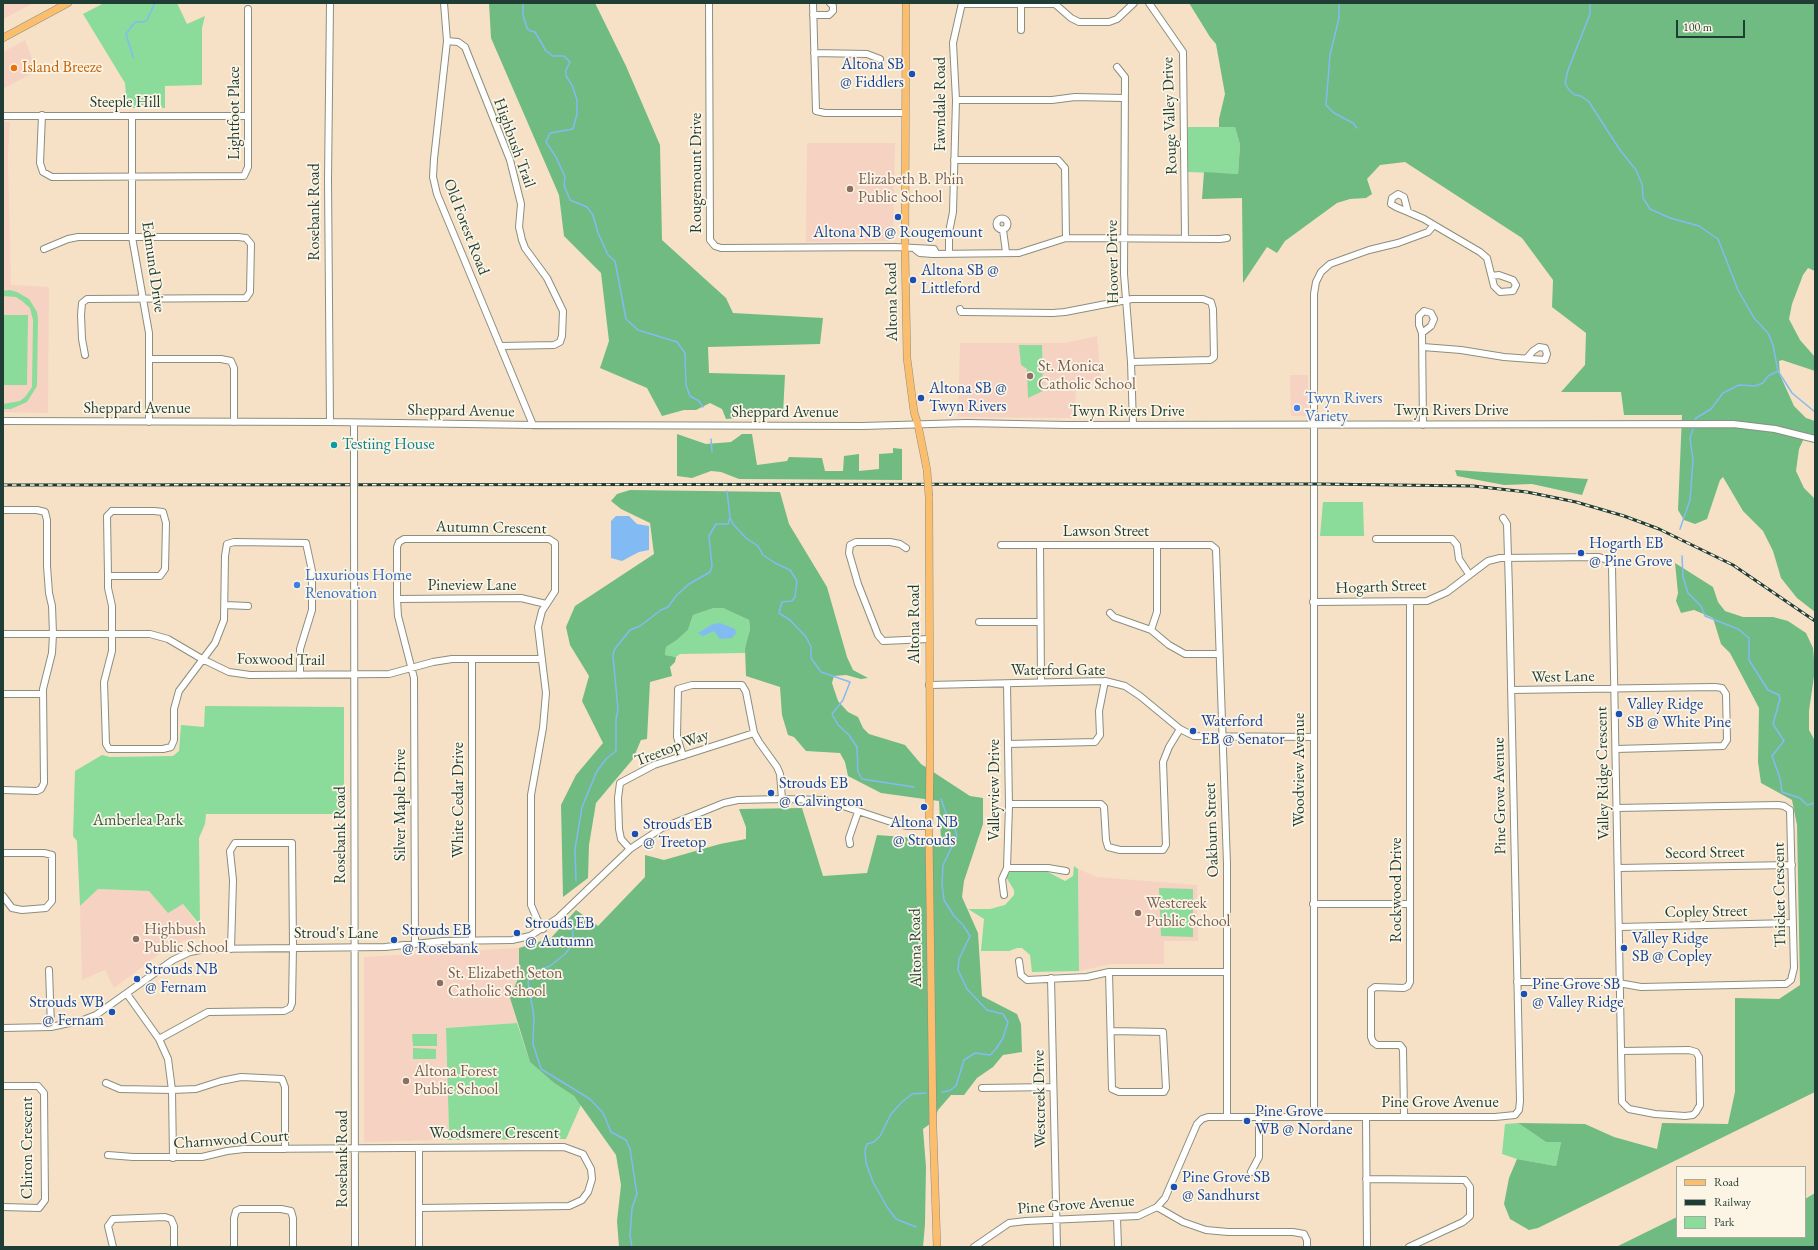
<!DOCTYPE html>
<html>
<head>
<meta charset="utf-8">
<style>
  body { margin:0 }
  #map { position:relative; width:1818px; height:1250px; overflow:hidden; background:#f6e1c7; font-family:"EB Garamond",serif }
  canvas { display:block }
  .frame { position:absolute; inset:0; border:4px solid #1f3d34; pointer-events:none }
  .legend { position:absolute; left:1676px; top:1166px; width:130px; height:72px; box-sizing:border-box; background:#fcf5e5; border:1px solid #a4ab9e; margin:0; padding:5px 7px; list-style:none; font-size:12px; color:#1f3d34 }
  .legend li { display:flex; align-items:center; gap:8px; height:20px }
  .legend b { width:20px; border:1px solid #a4ab9e }
  .scale { position:absolute; left:1676px; top:20px; width:69px; height:18px; box-sizing:border-box; border:2px solid #1f3d34; border-top:0; padding-left:5px; font-size:12px; line-height:14px; white-space:nowrap; color:#1f3d34; -webkit-text-stroke:3px #fcf5e5; paint-order:stroke }
</style>
</head>
<body>
<div id="map">
<canvas width="1818" height="1250"></canvas>
<div class="frame"></div>
<ul class="legend">
<li><b style="height:5px;background:#fabe6e"></b>Road</li>
<li><b style="height:5px;background:#1f3d34"></b>Railway</li>
<li><b style="height:11px;background:#8bdb9a"></b>Park</li>
</ul>
<div class="scale">100 m</div>
</div>
<script>
const context = document.querySelector('canvas').getContext('2d');
context.lineJoin = 'round';
function paint(path, color) {
  context.fillStyle = color;
  context.fill(path, 'evenodd');
}
function toPath(rows) {
  const path = new Path2D();
  for (const r of rows) {
    if (r.length === 3) {
      path.moveTo(r[0] + r[2], r[1]);
      path.arc(r[0], r[1], r[2], 0, 2 * Math.PI);
      continue;
    }
    path.moveTo(r[0], r[1]);
    for (let i = 2; i < r.length; i += 2) path.lineTo(r[i], r[i + 1]);
  }
  return path;
}
function trace(path, color, width, dash) {
  context.strokeStyle = color;
  context.lineWidth = width;
  context.lineCap = dash ? 'butt' : 'round';
  context.setLineDash(dash || []);
  context.stroke(path);
}
function label(font, color, halo, rows, align = 'center') {
  context.font = font + ' "EB Garamond",serif';
  context.lineWidth = 3.5;
  context.setLineDash([]);
  context.textBaseline = 'middle';
  context.strokeStyle = halo;
  context.fillStyle = color;
  for (const [text, x, y, turn = 0] of rows) {
    context.save();
    context.translate(x, y);
    context.rotate((+turn || 0) * Math.PI / 180);
    context.textAlign = isNaN(turn) ? turn : align;
    if (halo) context.strokeText(text, 0, 0);
    context.fillText(text, 0, 0);
    context.restore();
  }
}
paint(toPath([
  [3,3,34,3,3,19],
  [25,40,36,68,34,72,3,89,3,52],
  [3,122,10,122,8,157,11,285,49,287,48,413,3,412],
  [807,143,895,143,893,234,890,241,806,242],
  [1097,336,1101,380,1076,381,1075,418,958,417,960,343,1065,343],
  [1290,375,1308,375,1308,416,1291,416],
  [1078,869,1097,877,1197,885,1198,941,1164,941,1164,964,1111,964,1079,971],
  [98,889,149,891,168,912,183,904,200,928,200,938,183,941,169,947,114,988,105,970,82,980,80,906],
  [519,948,519,976,510,998,517,1023,446,1028,449,1133,446,1140,364,1142,364,957]
]), '#f6d2c3');
paint(toPath([
  [104,3,177,3,187,24,205,16,202,28,202,85,165,86,165,108,127,108,125,83,83,14],
  [1188,127,1235,127,1240,145,1238,174,1188,172],
  [9,290,17,292,29,299,37,312,38,319,37,386,27,402,11,409,3,409,3,404,20,401,26,396,32,387,33,320,30,308,22,301,16,297,3,296,3,291],
  [3,315,28,315,27,385,3,385],
  [1019,345,1042,345,1043,391,1028,398,1027,369,1021,365],
  [1323,502,1363,502,1364,536,1320,536],
  [714,608,723,608,749,620,750,629,745,653,680,654,676,657,665,655,666,647,677,640,688,630,693,615],
  [205,706,344,707,344,814,206,814,205,824,199,838,200,925,183,904,168,913,149,891,98,889,80,906,77,841,73,836,75,771,102,755,110,757,173,756,179,751,181,725,204,727],
  [1074,866,1078,869,1079,971,1032,972,1030,955,1022,948,1017,948,1009,951,981,951,984,919,968,909,990,909,1005,905,1014,895,1014,890,1006,877,1011,871,1046,871,1065,881,1073,876],
  [1159,888,1193,889,1193,937,1161,936],
  [517,1023,530,1062,554,1083,574,1096,581,1105,566,1139,446,1140,449,1132,446,1028],
  [412,1034,437,1034,437,1046,413,1046],
  [413,1048,436,1049,436,1059,413,1059],
  [1518,1123,1546,1142,1561,1142,1556,1166,1517,1159,1502,1154,1505,1124]
]), '#8bdb9a');
paint(toPath([
  [489,3,595,3,626,66,660,145,662,240,726,298,733,313,823,318,820,344,708,347,709,373,785,375,783,414,726,419,722,409,710,403,696,410,684,410,662,416,647,388,600,368,609,341,601,273,564,236,559,195,491,38],
  [1189,3,1815,3,1815,271,1808,268,1803,275,1792,304,1789,319,1800,340,1815,357,1815,371,1782,360,1779,361,1780,375,1794,406,1806,418,1815,421,1815,436,1806,434,1799,449,1796,471,1804,488,1815,499,1815,612,1797,598,1781,578,1773,551,1763,531,1743,511,1723,477,1720,480,1707,519,1695,524,1684,520,1678,510,1682,415,1624,415,1621,392,1561,392,1585,365,1586,333,1552,307,1553,280,1522,238,1405,162,1380,165,1367,179,1372,194,1366,198,1350,199,1337,203,1285,241,1277,253,1267,247,1243,283,1242,198,1202,199,1204,172,1238,174,1240,145,1235,127,1219,127,1219,119,1225,94,1216,44,1210,37],
  [677,434,706,444,731,442,742,434,752,434,757,465,787,461,789,457,822,458,825,471,843,471,844,456,859,454,859,471,879,469,879,454,893,453,893,448,902,449,902,480,739,479,721,472,711,471,692,478,677,476],
  [1455,470,1588,479,1582,495,1532,484,1504,485,1457,476],
  [630,490,780,492,789,524,827,587,847,657,853,670,868,678,861,679,846,675,834,676,832,683,838,701,848,712,858,717,863,728,869,734,905,745,921,764,970,796,983,798,983,824,964,881,962,897,978,933,982,996,1017,1014,1021,1024,1022,1052,1003,1055,993,1067,977,1078,964,1095,951,1095,938,1110,934,1121,923,1129,926,1167,925,1224,923,1247,619,1247,617,1221,621,1185,616,1155,574,1096,554,1083,530,1062,510,998,519,976,519,948,551,938,576,910,598,926,645,877,645,855,664,860,720,844,746,839,746,827,739,809,802,808,823,876,867,873,877,835,941,840,939,801,881,793,848,776,845,762,840,753,806,751,794,737,788,735,782,715,780,687,746,676,745,649,750,629,749,620,723,608,714,608,693,615,688,630,677,640,666,647,665,655,676,657,675,662,670,667,672,676,650,682,647,739,641,740,633,759,596,803,589,845,588,878,563,897,561,805,576,775,603,743,582,701,589,676,570,645,566,627,575,606,654,554,650,523,621,509,611,501,617,494],
  [1675,563,1713,587,1718,602,1725,611,1743,617,1773,617,1788,621,1806,633,1813,648,1815,669,1809,711,1809,730,1815,741,1815,1092,1538,1228,1529,1230,1510,1219,1504,1204,1509,1178,1517,1159,1556,1166,1561,1142,1546,1142,1518,1123,1585,1124,1614,1137,1657,1149,1662,1123,1728,1124,1735,1092,1735,998,1779,999,1800,985,1797,825,1792,800,1761,783,1758,762,1759,708,1730,653,1721,644,1713,618,1694,610,1681,613,1676,601,1678,593],
  [1815,1193,1815,1247,1616,1247,1677,1217,1677,1237,1805,1237,1805,1199]
]), '#70bb82');
paint(toPath([
  [616,516,629,516,637,524,649,526,649,550,639,552,622,561,611,558,611,521],
  [720,623,735,629,736,633,732,638,720,639,714,631,703,636,698,633,713,624]
]), '#82bbf3');
trace(toPath([
  [523,3,523,15,527,28,530,31,535,32,546,51,553,56,564,56,570,62,566,70,566,76,572,85,577,100,577,114,573,129,550,133,546,142,556,157,565,177,564,185,570,200,587,207,593,215,598,233,608,255,615,261,626,319,638,330,677,342,685,353,686,385,690,396,699,401,703,407],
  [530,3,533,3],
  [1339,3,1339,18,1330,55,1326,105,1334,113,1353,123,1357,128],
  [1590,3,1590,14,1568,70,1565,83,1569,90,1575,95,1581,96,1589,102,1620,150,1636,170,1642,184,1643,198,1650,209,1670,218,1699,226,1718,239,1738,290,1754,318,1768,333,1773,345,1778,371,1792,393,1815,412],
  [133,57,126,34,135,22,144,22,147,20,155,3],
  [1695,420,1696,418,1711,409,1723,393,1739,385,1755,386,1763,383,1768,376,1778,371],
  [711,439,712,452],
  [727,491,730,518,733,524,746,538,758,546,763,555,775,563,790,570,797,581,795,597,792,601,782,602,779,613,790,620,806,637,811,647,811,658,821,672,850,682,843,700,832,714,838,725,849,735,857,747,858,772,862,779,914,787],
  [1680,529,1690,500,1693,460,1690,438,1693,429],
  [1682,556,1683,577,1688,593,1701,606,1705,616,1738,629,1749,638,1749,660,1768,690,1779,695,1780,699,1773,724,1784,741,1772,756,1780,778,1782,792,1800,798,1807,805,1815,803],
  [941,799,947,816,954,825,957,836,943,865,942,884,944,900,954,916,963,925,970,936,959,959,958,970,967,989,987,1010,1003,1014,1008,1022,1003,1038,996,1049,990,1055,975,1053,964,1060,956,1086,949,1091,942,1092],
  [576,881,575,849,582,807,597,771,606,759,616,751,616,719,618,710,613,656,614,650,630,630,640,626,661,610,668,607,676,596,689,584,710,572,712,566,709,536,716,524,728,524,730,518],
  [571,919,574,943,565,954,550,966,531,973,528,982,534,1017,533,1044,541,1069,590,1099,603,1113,611,1132,626,1140,630,1149,637,1194,632,1208,630,1236,632,1247],
  [916,1227,896,1219,887,1207,873,1182,866,1163,865,1150,867,1144,874,1142,880,1136,891,1114,902,1102,912,1094,926,1093]
]), '#82bbf3', 1.5);
const minor = toPath([
  [330,3,328,180,330,422],
  [444,3,447,41,434,159,433,177,437,194,533,425],
  [709,3,710,240,715,246,721,248,895,247,934,249,936,253],
  [813,3,816,111,825,113,905,113],
  [1149,3,1183,52,1185,239],
  [962,4,1055,4,1071,18,1079,22,1109,22,1117,19,1134,3],
  [813,15,829,15,833,11,833,6,830,3],
  [1021,30,1021,4],
  [447,41,458,42,465,47,510,160,521,204,519,227,522,240,525,248,547,278,563,311,562,336,560,342,554,345,501,346],
  [814,53,867,54,880,59],
  [1117,67,1125,77,1124,274,1131,362,1133,425],
  [956,100,1052,100,1075,97,1124,98],
  [42,115,40,163,43,172,52,177,244,176,248,167,248,9],
  [3,116,247,116],
  [132,116,132,237,149,333,149,422],
  [954,160,1058,160,1065,168,1066,238],
  [1408,212,1404,197,1398,194,1392,198,1391,204,1396,207,1408,212,1424,219,1434,225,1480,252,1487,258,1494,286,1500,292,1513,291,1516,285,1513,280,1499,275,1492,276],
  [1002,224,5.5],
  [1003,230,1006,252],
  [44,249,68,239,78,237,238,237,246,238,251,244,250,292,246,298,87,299,82,303,81,315,82,339,85,355],
  [916,250,920,253,933,254,1019,253,1066,238,1220,239,1227,238],
  [949,253,949,232,953,212,956,100,953,43,962,3],
  [960,309,961,312,965,312,1053,313,1065,312,1132,299,1203,299,1211,302,1213,309,1214,357,1210,360,1131,362],
  [1422,333,1431,326,1434,319,1431,313,1424,311,1419,316,1419,325,1422,333,1423,425],
  [1423,347,1461,350,1504,357,1545,360,1547,354,1545,348,1539,347,1533,351,1527,358],
  [149,359,221,359,231,361,234,368,234,422],
  [3,421,330,422,533,425,862,426,966,423,1066,425,1733,424,1775,429,1815,439],
  [354,423,354,464],
  [354,504,355,1247],
  [3,510,37,510,45,512,47,520,47,566,49,593,52,606,53,634,52,653,43,689,44,783,41,789,37,791,3,790],
  [112,511,154,511,163,512,166,523,165,569,160,576,108,576,107,516,112,511],
  [1376,539,1452,539,1457,545,1459,559,1469,574],
  [1001,545,1211,545,1216,549,1227,864,1227,1116],
  [1040,546,1041,682],
  [906,548,900,544,890,542,856,542,850,545,849,553,858,584,878,635,883,641,929,639],
  [108,576,108,588,112,606,112,651,104,682,106,744,109,749,163,749,171,747,174,740,174,709,179,691,215,643,224,620,225,556,227,544,234,542,306,543,312,571,312,610,300,649,300,675],
  [397,599,521,598,546,604],
  [1313,602,1427,601,1447,592,1488,561,1500,558,1599,557,1607,560,1612,567,1622,1102,1629,1109,1655,1114,1685,1116,1693,1115,1696,1112,1700,1105,1699,1057,1696,1052,1689,1050,1622,1051],
  [225,605,248,606],
  [1110,613,1114,617,1151,630,1169,645,1185,654,1219,654],
  [979,622,1040,622],
  [1151,630,1157,612,1157,545],
  [3,634,150,634,168,639,202,659,229,672,250,675,389,674,433,662,452,659,542,659],
  [472,660,472,941],
  [929,685,1105,681,1125,686,1140,696,1180,729,1194,736,1313,737],
  [1511,690,1715,687,1722,688,1726,694,1727,740,1723,746,1616,749],
  [3,694,43,694],
  [1008,744,1095,742,1100,735,1099,711,1105,681],
  [683,756,677,737,678,689,692,685,742,685,746,692,754,733,759,742,777,767,780,774,782,799],
  [1009,804,1101,804,1104,807,1106,840,1108,847,1120,850,1163,850,1166,845,1163,762,1169,747,1180,729],
  [850,844,849,838,858,812],
  [630,849,621,839,619,829,618,798,620,783,654,765,754,733],
  [3,853,44,853,52,855,52,901,46,908,22,910,12,908,3,896],
  [1007,868,1048,868,1066,871],
  [1618,868,1792,865],
  [1004,895,1002,879,1007,868,1009,806,1007,684],
  [1313,904,1410,904],
  [1619,927,1793,923],
  [415,943,414,678,398,616,397,599,397,547,399,542,404,539,549,539,555,543,555,591,542,611,538,627,546,693,543,728,531,795,531,905,537,919,543,929],
  [1019,961,1021,975,1027,980,1087,977,1109,972,1227,972],
  [49,970,51,1027],
  [1109,972,1112,1089,1119,1092,1164,1092,1166,1088,1163,1032,1111,1031],
  [1051,978,1057,1247],
  [1517,982,1613,982,1641,987,1780,984,1786,984,1791,980,1794,968,1790,810,1784,806,1778,805,1616,808],
  [127,994,159,1039,168,1059,172,1090,173,1158],
  [3,1028,51,1027,83,1020,96,1015,173,960,190,952,205,949,385,947,443,941,512,940,530,936,558,918,630,849,642,841,662,828,724,803,738,800,782,799,825,800,891,822,907,826,928,826],
  [159,1039,208,1012,284,1011,290,1008,292,1003,293,947,292,843,235,843,230,851,233,880,231,949],
  [106,1083,120,1089,172,1090,196,1089,221,1081,241,1077,282,1079,285,1087,285,1149],
  [3,1086,38,1086,44,1093,45,1200,39,1208,3,1207],
  [982,1088,1052,1087],
  [1314,1116,1314,294,1316,282,1321,272,1330,264,1369,250,1398,243,1428,232,1434,225],
  [1404,1116,1403,1049,1400,1045,1377,1045,1373,1042,1371,1037,1371,990,1375,987,1404,988,1408,986,1410,982,1410,602],
  [1366,1117,1367,1247],
  [419,1148,419,1247],
  [108,1155,133,1157,202,1157,227,1151,244,1149,564,1147,583,1154,591,1169,592,1179,588,1192,582,1200,569,1206,419,1208],
  [1251,1172,1259,1157,1259,1116],
  [1366,1179,1465,1180,1470,1187,1470,1216,1463,1222,1409,1247],
  [1157,1207,1183,1222,1206,1230,1228,1232,1293,1232,1304,1234,1307,1240,1307,1247],
  [1117,1218,1118,1247],
  [113,1247,108,1226,113,1219,165,1217,171,1219,174,1226,174,1247],
  [234,1247,234,1218,236,1211,240,1209,281,1209,291,1211,293,1218,293,1247],
  [974,1247,1009,1223,1026,1221,1138,1216,1157,1207,1165,1198,1197,1124,1202,1119,1208,1117,1495,1117,1515,1115,1519,1110,1520,1101,1509,590,1507,524,1503,518]
]);
const major = toPath([
  [906,3,905,248,907,358,914,412,918,425,927,470],
  [3,38,68,3],
  [929,497,930,754,929,835,933,1127,937,1247]
]);
trace(minor, '#8a8f7e', 8);
trace(major, '#8a8f7e', 8);
trace(minor, '#fff', 6);
trace(major, '#fabe6e', 7);
const rail = toPath([
  [3,485,1319,484,1473,486,1527,492,1576,502,1624,516,1659,529,1733,565,1815,621]
]);
trace(rail, '#1f3d34', 3);
trace(rail, '#fcf5e5', 1.5, [4.5]);
const minorBridge = toPath([
  [354,464,354,504]
]);
const majorBridge = toPath([
  [927,470,929,497]
]);
trace(minorBridge, '#8a8f7e', 8, []);
trace(majorBridge, '#8a8f7e', 8, []);
trace(minorBridge, '#fff', 6);
trace(majorBridge, '#fabe6e', 7);
for (const [x, y, r, color] of [
  [14,68,4,"#e8710a"],
  [912,74,4,"#1a4fb4"],
  [850,189,4,"#8d6e63"],
  [898,217,4,"#1a4fb4"],
  [913,280,4,"#1a4fb4"],
  [1030,376,4,"#8d6e63"],
  [921,398,4,"#1a4fb4"],
  [1297,408,4,"#3f7fe0"],
  [334,445,4,"#0f9aa8"],
  [1581,553,4,"#1a4fb4"],
  [297,585,4,"#3f7fe0"],
  [1619,714,4,"#1a4fb4"],
  [1193,731,4,"#1a4fb4"],
  [771,793,4,"#1a4fb4"],
  [924,807,4,"#1a4fb4"],
  [635,834,4,"#1a4fb4"],
  [1138,913,4,"#8d6e63"],
  [517,933,4,"#1a4fb4"],
  [136,939,4,"#8d6e63"],
  [394,940,4,"#1a4fb4"],
  [1624,948,4,"#1a4fb4"],
  [137,979,4,"#1a4fb4"],
  [440,983,4,"#8d6e63"],
  [1524,994,4,"#1a4fb4"],
  [112,1012,4,"#1a4fb4"],
  [406,1081,4,"#8d6e63"],
  [1247,1121,4,"#1a4fb4"],
  [1174,1187,4,"#1a4fb4"]
]) {
  const dot = new Path2D();
  dot.arc(x, y, r, 0, 2 * Math.PI);
  context.fillStyle = color;
  context.fill(dot);
  trace(dot, '#fcf5e5', 1.5);
}
label('16px', '#164399', '#fcf5e5', [
  ["Altona SB",904,65,"right"],
  ["@ Fiddlers",904,83,"right"],
  ["Altona NB @ Rougemount",898,233,"center"],
  ["Altona SB @",921,271],
  ["Littleford",921,289],
  ["Altona SB @",929,389],
  ["Twyn Rivers",929,407],
  ["Hogarth EB",1589,544],
  ["@ Pine Grove",1589,562],
  ["Valley Ridge",1627,705],
  ["SB @ White Pine",1627,723],
  ["Waterford",1201,722],
  ["EB @ Senator",1201,740],
  ["Strouds EB",779,784],
  ["@ Calvington",779,802],
  ["Altona NB",924,823,"center"],
  ["@ Strouds",924,841,"center"],
  ["Strouds EB",643,825],
  ["@ Treetop",643,843],
  ["Strouds EB",525,924],
  ["@ Autumn",525,942],
  ["Strouds EB",402,931],
  ["@ Rosebank",402,949],
  ["Valley Ridge",1632,939],
  ["SB @ Copley",1632,957],
  ["Strouds NB",145,970],
  ["@ Fernam",145,988],
  ["Pine Grove SB",1532,985],
  ["@ Valley Ridge",1532,1003],
  ["Strouds WB",104,1003,"right"],
  ["@ Fernam",104,1021,"right"],
  ["Pine Grove",1255,1112],
  ["WB @ Nordane",1255,1130],
  ["Pine Grove SB",1182,1178],
  ["@ Sandhurst",1182,1196]
], 'left');
label('16px', '#c56008', '#fcf5e5', [
  ["Island Breeze",22,68]
], 'left');
label('16px', '#1f3d34', '#fcf5e5', [
  ["Steeple Hill",125,103],
  ["Fawndale Road",941,104,-90],
  ["Lightfoot Place",235,113,-90],
  ["Rouge Valley Drive",1170,116,-92],
  ["Highbush Trail",514,143,70],
  ["Rougemount Drive",697,173,-90],
  ["Rosebank Road",315,212,-90],
  ["Old Forest Road",466,227,69],
  ["Hoover Drive",1113,262,-91],
  ["Edmund Drive",153,267,82],
  ["Altona Road",892,302,-91],
  ["Sheppard Avenue",137,409],
  ["Sheppard Avenue",461,411,1],
  ["Twyn Rivers Drive",1451,411],
  ["Twyn Rivers Drive",1127,412],
  ["Sheppard Avenue",785,413],
  ["Autumn Crescent",491,528,1],
  ["Lawson Street",1106,532],
  ["Pineview Lane",472,586],
  ["Hogarth Street",1381,587,-2],
  ["Altona Road",915,624,-90],
  ["Foxwood Trail",281,660,1],
  ["Waterford Gate",1058,671],
  ["West Lane",1563,677,-1],
  ["Treetop Way",672,748,-21],
  ["Woodview Avenue",1300,770,-90],
  ["Valley Ridge Crescent",1603,773,-91],
  ["Valleyview Drive",995,790,-90],
  ["Pine Grove Avenue",1500,796,-91],
  ["White Cedar Drive",459,800,-90],
  ["Silver Maple Drive",401,805,-90],
  ["Oakburn Street",1212,830,-92],
  ["Rosebank Road",341,835,-90],
  ["Secord Street",1705,853,-1],
  ["Rockwood Drive",1397,890,-90],
  ["Thicket Crescent",1780,895,-91],
  ["Copley Street",1706,912,-1],
  ["Stroud's Lane",336,934],
  ["Altona Road",916,948,-91],
  ["Westcreek Drive",1040,1099,-91],
  ["Pine Grove Avenue",1440,1103],
  ["Woodsmere Crescent",494,1134],
  ["Charnwood Court",231,1140,-4],
  ["Chiron Crescent",28,1148,-90],
  ["Rosebank Road",343,1159,-90],
  ["Pine Grove Avenue",1076,1205,-4]
]);
label('16px', '#785e54', '#fcf5e5', [
  ["Elizabeth B. Phin",858,180],
  ["Public School",858,198],
  ["St. Monica",1038,367],
  ["Catholic School",1038,385],
  ["Westcreek",1146,904],
  ["Public School",1146,922],
  ["Highbush",144,930],
  ["Public School",144,948],
  ["St. Elizabeth Seton",448,974],
  ["Catholic School",448,992],
  ["Altona Forest",414,1072],
  ["Public School",414,1090]
], 'left');
label('16px', '#366cbe', '#fcf5e5', [
  ["Twyn Rivers",1305,399],
  ["Variety",1305,417],
  ["Luxurious Home",305,576],
  ["Renovation",305,594]
], 'left');
label('16px', '#0d838f', '#fcf5e5', [
  ["Testiing House",342,445]
], 'left');
label('16px', '#355d48', '#fcf5e5', [
  ["Amberlea Park",138,821]
]);
</script>
</body>
</html>
